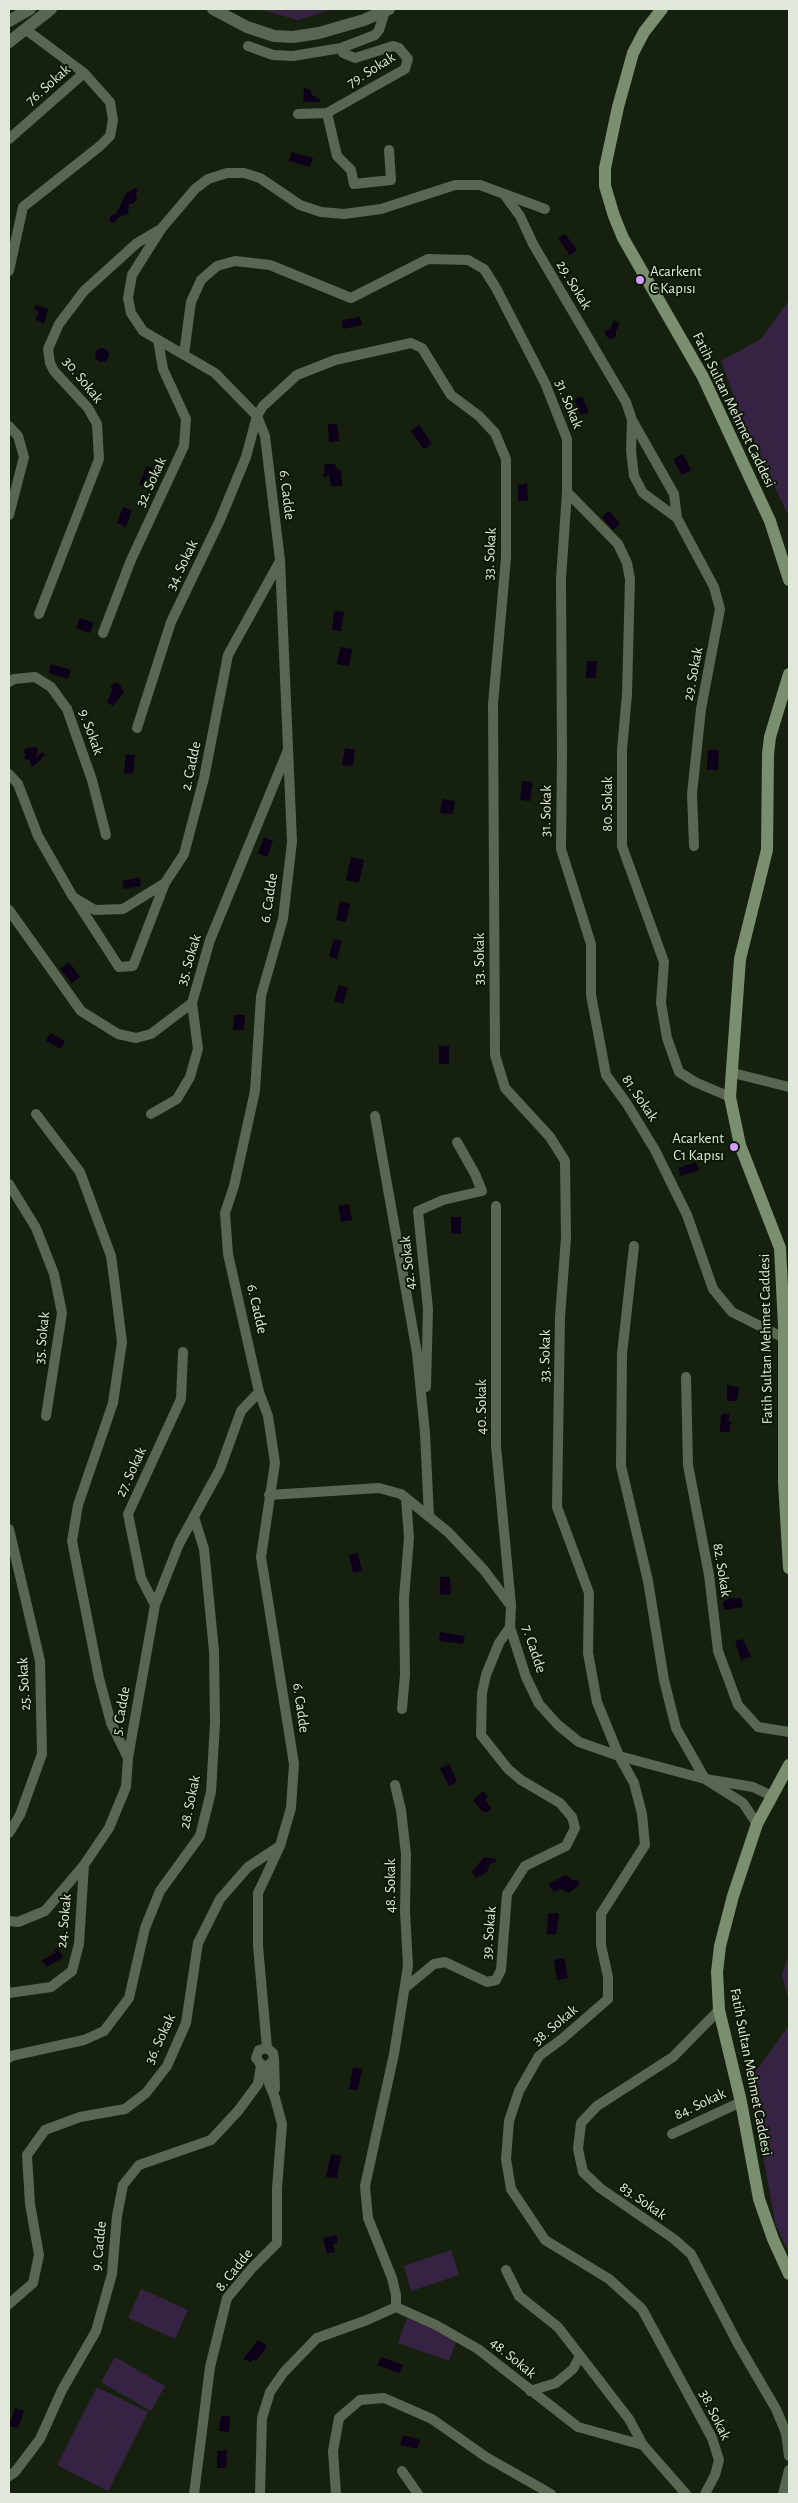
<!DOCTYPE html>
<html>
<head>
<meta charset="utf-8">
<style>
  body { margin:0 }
  #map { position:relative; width:798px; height:2503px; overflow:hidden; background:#15210e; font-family:"Alegreya Sans",sans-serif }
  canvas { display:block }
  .frame { position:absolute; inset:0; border:10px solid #e0e8db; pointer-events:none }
</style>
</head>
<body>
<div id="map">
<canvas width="798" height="2503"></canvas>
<div class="frame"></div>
</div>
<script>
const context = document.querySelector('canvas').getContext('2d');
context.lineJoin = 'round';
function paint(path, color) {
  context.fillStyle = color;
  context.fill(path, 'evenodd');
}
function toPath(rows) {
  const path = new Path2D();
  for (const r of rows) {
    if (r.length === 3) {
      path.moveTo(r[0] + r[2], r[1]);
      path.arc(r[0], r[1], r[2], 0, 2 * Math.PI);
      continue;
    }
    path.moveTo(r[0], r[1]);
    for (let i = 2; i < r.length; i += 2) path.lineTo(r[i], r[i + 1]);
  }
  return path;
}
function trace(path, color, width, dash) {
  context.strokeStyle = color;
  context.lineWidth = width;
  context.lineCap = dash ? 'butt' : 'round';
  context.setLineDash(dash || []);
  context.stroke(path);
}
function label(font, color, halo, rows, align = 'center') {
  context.font = font + ' "Alegreya Sans",sans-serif';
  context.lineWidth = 4;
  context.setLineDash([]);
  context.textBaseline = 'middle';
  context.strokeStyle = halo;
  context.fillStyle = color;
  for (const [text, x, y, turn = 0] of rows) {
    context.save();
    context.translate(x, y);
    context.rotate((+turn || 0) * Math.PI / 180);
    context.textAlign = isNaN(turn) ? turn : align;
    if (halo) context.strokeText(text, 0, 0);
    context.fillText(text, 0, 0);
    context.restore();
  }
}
paint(toPath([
  [258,9,333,9,298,20],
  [789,300,789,517,738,408,721,361,761,339],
  [789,1953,789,2001,782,1975],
  [789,2025,789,2253,775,2223,750,2080],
  [451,2250,459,2275,411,2291,404,2266],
  [141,2289,188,2310,175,2339,128,2318],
  [407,2318,458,2337,449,2361,398,2343],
  [115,2357,165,2386,151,2411,101,2382],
  [97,2387,148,2412,108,2491,57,2465]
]), '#362343');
paint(toPath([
  [304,88,310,89,312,95,320,99,320,102,303,102],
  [292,152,313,158,310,167,289,161],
  [135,188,139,190,136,192,137,199,133,204,129,204,128,214,119,217,114,223,110,222,110,216,117,213,126,193],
  [565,234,577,250,570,255,558,238],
  [36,305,48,309,44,324,35,319,39,312,34,309],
  [360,317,362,325,343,329,342,320],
  [614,320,618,323,619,327,616,330,616,336,611,340,606,336,605,331,610,329],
  [102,355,7],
  [582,396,589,412,581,415,574,400],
  [337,424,339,441,329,442,328,424],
  [419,425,432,444,424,449,411,431],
  [683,454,691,470,682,475,673,459],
  [324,464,335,464,336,468,341,470,342,486,331,486,329,475,325,477,322,476,325,473],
  [147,466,155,469,147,488,139,484],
  [527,482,528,501,518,501,518,484,523,485],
  [123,507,132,510,126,527,117,523],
  [609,511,620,524,613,530,602,517],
  [334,611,344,612,341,631,332,630],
  [80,618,94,623,90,633,76,628],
  [340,647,352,649,349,666,337,664],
  [587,661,597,661,596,678,586,678],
  [51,664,71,670,68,679,49,673],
  [118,682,124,692,113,706,107,702,112,691,111,685],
  [35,747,38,749,36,758,42,752,45,755,34,766,31,766,30,760,24,759,26,755,23,752,26,748],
  [345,748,355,750,353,766,342,765],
  [708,750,719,750,718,770,707,770],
  [126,754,135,755,133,774,124,773],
  [522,781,533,782,530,801,520,800],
  [442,799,455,801,453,814,440,813],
  [264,837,273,841,267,857,258,853],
  [351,857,364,860,359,883,346,880],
  [140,877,141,886,124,889,122,881],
  [340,901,350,904,346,922,336,920],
  [334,939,342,941,337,959,329,956],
  [69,962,80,977,72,983,60,969],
  [339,985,348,988,343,1004,334,1001],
  [234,1015,245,1015,244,1030,233,1030],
  [50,1033,65,1041,61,1049,46,1041],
  [439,1046,449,1046,449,1064,439,1064],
  [696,1162,699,1170,681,1176,678,1168],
  [349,1204,352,1220,341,1222,338,1206],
  [451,1217,461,1217,461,1234,454,1234,451,1231],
  [727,1385,739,1387,737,1401,727,1401],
  [721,1414,729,1414,729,1421,733,1424,730,1425,730,1432,720,1432],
  [358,1553,362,1571,353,1573,349,1555],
  [440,1577,450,1577,451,1594,440,1595],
  [730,1598,741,1598,743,1607,724,1610,723,1602],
  [440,1632,465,1636,463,1644,439,1641],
  [743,1639,751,1657,741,1660,735,1641],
  [449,1764,457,1782,449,1786,440,1768],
  [483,1791,488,1797,485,1800,491,1808,488,1812,483,1812,473,1800],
  [484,1857,496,1859,495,1863,490,1863,487,1872,476,1878,472,1872],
  [566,1875,572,1880,579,1881,579,1885,569,1893,561,1889,554,1892,549,1885,550,1883],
  [557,1913,559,1915,556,1934,547,1934,548,1914],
  [58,1948,63,1958,46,1967,42,1960,56,1953,54,1950],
  [564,1958,568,1978,557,1980,554,1960],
  [353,2067,362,2069,358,2090,349,2089],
  [331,2154,341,2156,337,2178,326,2177],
  [337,2235,337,2243,333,2244,335,2252,327,2254,323,2238],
  [258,2340,266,2344,266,2348,256,2361,253,2359,251,2362,243,2359],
  [381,2357,403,2365,399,2373,377,2365],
  [15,2408,24,2411,18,2428,9,2426],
  [221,2416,230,2416,229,2432,219,2431],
  [403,2435,420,2440,417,2449,400,2445],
  [227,2450,226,2468,217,2468,217,2451]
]), '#0e001b');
trace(toPath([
  [248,46,273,55,293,56,341,48],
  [327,113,337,156,351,170,354,184,391,180,389,150],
  [298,114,327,113,405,69,408,59,399,48,393,46,355,58,343,53,341,48,375,35,379,30,385,11],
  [9,139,84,73],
  [504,194,520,216,533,244,626,402,632,420,674,494,677,518,714,587,720,609,701,709,692,794,694,846],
  [9,271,23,207,100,146,110,136,113,120,110,102,84,73,25,29],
  [184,354,191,302,201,280,217,266,235,261,270,265,351,298,428,259,468,260,484,269,496,288,545,383,567,439,567,492,561,579,562,755,561,849,591,944,591,995,606,1075,627,1104,655,1150,687,1215,713,1289,732,1312,784,1338],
  [632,420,631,451,634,476,643,493,677,518],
  [9,426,18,436,24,457,9,515],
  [567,492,618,544,627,563,630,579,627,694,622,750,622,846,664,962,661,1003,667,1038,679,1072,695,1082,730,1097],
  [39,614,99,459,97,424,88,408,54,371,50,363,48,349,59,324,84,291,137,243,159,230],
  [103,633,131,560,184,446,186,419,163,369,158,340],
  [9,682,14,679,35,677,51,687,67,709,92,780,106,835],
  [137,728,171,622,220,520,246,457,257,416,263,406,297,375,335,360,411,343,422,348,451,395,479,416,495,433,506,459,506,558,493,704,495,1055,505,1088,550,1137,565,1161,566,1238,560,1317,557,1507,589,1593,588,1653,597,1702,619,1756,634,1783,642,1814,645,1845,601,1914,601,1945,608,1977,608,1999,562,2039,539,2056,519,2091,509,2121,506,2159,511,2189,545,2240,609,2279,642,2309,712,2438,719,2460,715,2475,705,2494],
  [9,774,18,784,38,836,73,897,95,910,123,909,165,883,184,854,204,778,228,655,280,561],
  [75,899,119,967,133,966,165,883],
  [9,910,81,1011,118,1034,136,1038,151,1034,192,1003,210,940,288,750],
  [733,1073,789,1087],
  [36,1114,80,1172,111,1256,115,1286,122,1342,113,1403,78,1505,72,1541,99,1678,111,1723,128,1758],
  [151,1114,177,1099,190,1077,198,1049,192,1003],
  [375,1116,417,1353,425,1433,429,1517],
  [9,1184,36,1228,54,1274,62,1313,46,1416],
  [496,1206,496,1446,511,1605],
  [634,1246,622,1354,621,1466,648,1581,664,1680,676,1728,705,1779,743,1803,757,1824],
  [686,1377,688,1465,709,1575,718,1651,738,1705,758,1727,789,1732],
  [426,1387,428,1309,418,1211,443,1200,482,1191,475,1174,457,1142],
  [269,1495,379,1488,401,1494,448,1532,484,1570,511,1606,510,1627,526,1677,539,1704,558,1725,579,1742,619,1756,705,1779,753,1787,772,1796],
  [9,1529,40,1661,42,1754,20,1815,9,1833],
  [155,1605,141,1578,128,1514,181,1399,183,1352],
  [402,1709,405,1675,404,1598,409,1538,406,1498],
  [395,1785,401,1810,406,1854,405,1911,408,1966,394,2054,365,2186,368,2218,392,2278,396,2295,396,2307],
  [9,1921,18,1922,45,1911,84,1865,109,1828,126,1787,128,1758,155,1605,179,1544,220,1469,241,1411,259,1392],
  [405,1988,434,1964,445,1962,487,1982,496,1980,501,1970,507,1894,525,1866,566,1846,575,1828,572,1817,560,1803,521,1780,508,1769,481,1735,482,1693,486,1675,499,1643,510,1627],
  [9,1993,51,1987,72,1971,79,1944,84,1865],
  [719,2010,673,2057,597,2106,581,2123,578,2149,583,2172,600,2188,674,2239,691,2254,738,2344,776,2409,786,2433,789,2456],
  [267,2048,258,1946,258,1893,280,1846,291,1808,294,1764,261,1557,275,1463,268,1416,259,1392,228,1254,225,1213,234,1186,255,1091,261,996,283,919,292,842,280,560,265,436,257,416,215,373,143,331,131,313,128,298,132,275,161,229,195,189,208,179,227,173,244,173,260,178,300,205,321,212,344,214,381,209,455,185,480,185,545,209],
  [9,2058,11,2056,84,2040,104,2031,129,1998,145,1928,160,1891,200,1836,211,1792,215,1723,214,1651,204,1549,194,1517],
  [274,2059,275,2089],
  [672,2134,741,2102],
  [9,2304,33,2283,39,2255,30,2204,27,2155,45,2130,80,2117,125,2109,146,2093,167,2066,186,2023,198,1943,220,1899,248,1867,280,1846],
  [530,2391,556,2383,573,2369,580,2356],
  [643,2445,686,2494],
  [402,2471,418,2494],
  [9,2476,15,2472,40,2439,62,2390,96,2331,112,2274,117,2216,123,2185,139,2165,211,2140,238,2111,258,2084,261,2065],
  [194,2494,210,2367,227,2298,252,2268,277,2243,277,2188,282,2124,275,2098,262,2066,256,2058,259,2050,267,2048,273,2053,274,2059,269,2065,262,2066],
  [260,2494,262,2418,270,2392,284,2372,317,2338,367,2320,396,2307,436,2325,478,2349,578,2427,643,2445,629,2419,558,2327,519,2296,506,2270],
  [336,2494,333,2451,339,2418,360,2400,384,2398,432,2419,486,2457,551,2494],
  [783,2494,789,2470]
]), '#596651', 10);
trace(toPath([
  [213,9,247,27,274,36,293,37,319,33,364,20,389,9],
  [9,21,30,9],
  [9,42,51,9]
]), '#596651', 12);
trace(toPath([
  [662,9,644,32,633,53,618,107,605,168,605,186,614,216,623,238,703,377,770,521,789,580],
  [789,674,770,737,768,754,767,850,740,959,730,1097,740,1145,780,1248,784,1326,784,1482,789,1568],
  [789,1765,757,1824,733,1896,720,1946,717,1972,719,2010,741,2102,759,2199,773,2239,789,2274]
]), '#7a8f6f', 12);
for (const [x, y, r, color] of [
  [640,280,5,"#d39cfc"],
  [734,1147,5,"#d39cfc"]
]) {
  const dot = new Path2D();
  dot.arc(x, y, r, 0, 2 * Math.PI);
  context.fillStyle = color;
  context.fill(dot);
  trace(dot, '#0c1805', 2);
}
label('15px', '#e0e8db', '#0c1805', [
  ["79. Sokak",371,70,-32],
  ["76. Sokak",48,85,-41],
  ["29. Sokak",574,285,59],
  ["30. Sokak",83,380,51],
  ["31. Sokak",569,404,68],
  ["Fatih Sultan Mehmet Caddesi",734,410,64],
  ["32. Sokak",151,482,-65],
  ["6. Cadde",287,495,83],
  ["33. Sokak",490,554,-87],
  ["34. Sokak",182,565,-64],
  ["29. Sokak",693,674,-79],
  ["9. Sokak",91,732,70],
  ["2. Cadde",191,766,-78],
  ["80. Sokak",607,804,-90],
  ["31. Sokak",546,811,-89],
  ["6. Cadde",269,898,-81],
  ["33. Sokak",479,959,-90],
  ["35. Sokak",189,960,-73],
  ["81. Sokak",640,1098,56],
  ["42. Sokak",408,1263,-96],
  ["6. Cadde",257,1309,77],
  ["35. Sokak",42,1338,-84],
  ["Fatih Sultan Mehmet Caddesi",766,1339,-91],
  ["33. Sokak",545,1356,-89],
  ["40. Sokak",481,1407,-90],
  ["27. Sokak",131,1472,-65],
  ["82. Sokak",722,1570,81],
  ["7. Cadde",534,1649,72],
  ["25. Sokak",24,1684,-93],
  ["6. Cadde",301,1708,82],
  ["5. Cadde",121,1711,-80],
  ["28. Sokak",190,1802,-78],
  ["48. Sokak",390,1886,-90],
  ["24. Sokak",64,1921,-85],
  ["39. Sokak",489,1933,-85],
  ["38. Sokak",555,2025,-40],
  ["36. Sokak",160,2039,-65],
  ["Fatih Sultan Mehmet Caddesi",751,2072,79],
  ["84. Sokak",700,2104,-25],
  ["83. Sokak",643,2201,35],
  ["9. Cadde",99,2246,-84],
  ["8. Cadde",234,2270,-51],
  ["48. Sokak",513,2358,39],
  ["38. Sokak",715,2415,64]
]);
label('15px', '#e0e8db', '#0c1805', [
  ["Acarkent",650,271],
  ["C Kapısı",650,288],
  ["Acarkent",724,1138,"right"],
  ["C1 Kapısı",724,1155,"right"]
], 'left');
</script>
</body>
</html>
